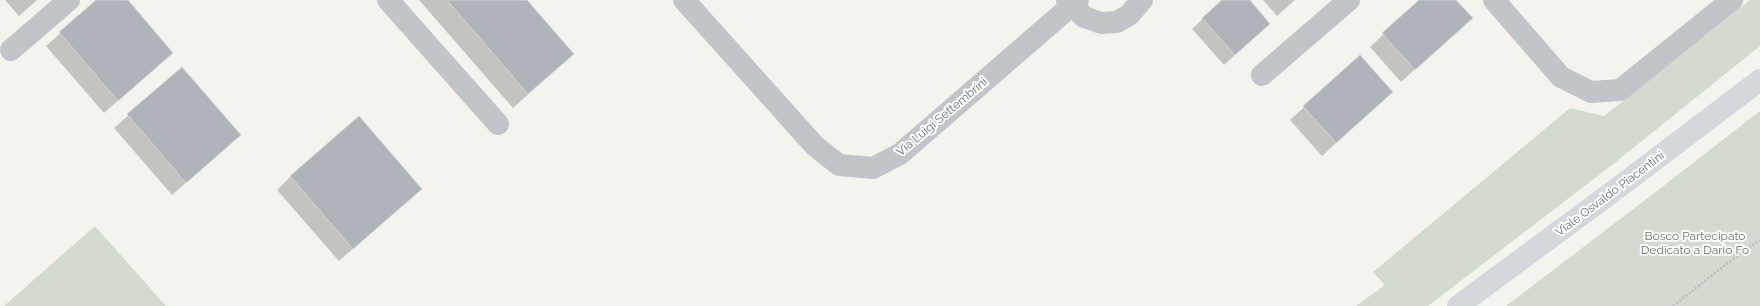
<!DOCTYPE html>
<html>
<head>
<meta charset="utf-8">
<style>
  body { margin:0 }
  canvas { display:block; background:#f4f4ef }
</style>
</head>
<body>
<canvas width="1760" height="306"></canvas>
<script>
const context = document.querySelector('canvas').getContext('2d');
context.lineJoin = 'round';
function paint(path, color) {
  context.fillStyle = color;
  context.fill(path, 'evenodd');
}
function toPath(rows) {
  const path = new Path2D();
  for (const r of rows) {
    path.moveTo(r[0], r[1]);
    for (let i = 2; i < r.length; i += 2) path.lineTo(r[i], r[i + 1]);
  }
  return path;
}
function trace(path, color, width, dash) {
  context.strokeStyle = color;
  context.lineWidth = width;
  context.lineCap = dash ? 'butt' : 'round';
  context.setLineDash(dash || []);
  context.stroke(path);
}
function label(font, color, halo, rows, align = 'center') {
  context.font = font + ' Raleway,sans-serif';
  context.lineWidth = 4;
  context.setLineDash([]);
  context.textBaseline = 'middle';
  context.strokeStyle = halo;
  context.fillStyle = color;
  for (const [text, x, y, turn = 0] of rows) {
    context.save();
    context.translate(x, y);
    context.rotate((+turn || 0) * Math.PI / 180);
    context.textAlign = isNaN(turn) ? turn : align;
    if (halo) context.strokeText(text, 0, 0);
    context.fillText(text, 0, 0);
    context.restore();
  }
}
paint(toPath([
  [1750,0,1760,0,1760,46,1612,165,1428,306,1356,306,1385,285,1373,272,1570,108,1604,116],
  [1760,111,1760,306,1506,306,1653,194],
  [95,226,166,306,4,306]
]), '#d3dbd0');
paint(toPath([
  [5,0,37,0,19,16],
  [98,0,126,0,172,53,104,113,46,46],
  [419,0,526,0,573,54,513,108],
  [1223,0,1248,0,1269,24,1224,65,1192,29],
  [1263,0,1295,0,1277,16],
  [1420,0,1455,0,1471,18,1401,82,1370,47],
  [1360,56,1392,92,1322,156,1290,120],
  [182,68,240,135,172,195,114,128],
  [291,176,420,189,339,261,277,190]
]), '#0003');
const building = toPath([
  [96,0,128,0,173,53,118,101,59,32,96,0],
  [447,0,527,0,574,54,528,94,447,0],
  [1222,0,1250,0,1270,24,1235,55,1202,18,1222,0],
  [1419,0,1456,0,1473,18,1415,70,1382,33,1419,0],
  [1360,55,1393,92,1336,143,1303,106,1360,55],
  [182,67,241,135,186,183,127,114,182,67],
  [359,116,422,189,353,249,290,176,359,116]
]);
paint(building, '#aeb4ba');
trace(building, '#d5d5d2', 1);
trace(toPath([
  [1673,306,1739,254,1760,240]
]), '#bdbec0', 2.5, [2, 2]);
trace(toPath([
  [388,0,498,124],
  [684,0,815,146,839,165,873,168,900,154,1078,0],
  [1067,0,1084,17,1101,23,1117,22,1129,15,1142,0],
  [1494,0,1561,77,1591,92,1620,90,1732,0],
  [11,50,69,0],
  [1262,75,1349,0]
]), '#c1c4c8', 22);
trace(toPath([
  [1458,306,1615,190,1760,80]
]), '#d2d8dc', 22);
label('12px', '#617182', '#fff', [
  ["Via Luigi Settembrini",942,117,-40],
  ["Viale Osvaldo Piacentini",1610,194,-37]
]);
label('12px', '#637960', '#fff', [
  ["Bosco Partecipato",1695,236],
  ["Dedicato a Dario Fo",1695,250]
]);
</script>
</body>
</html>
